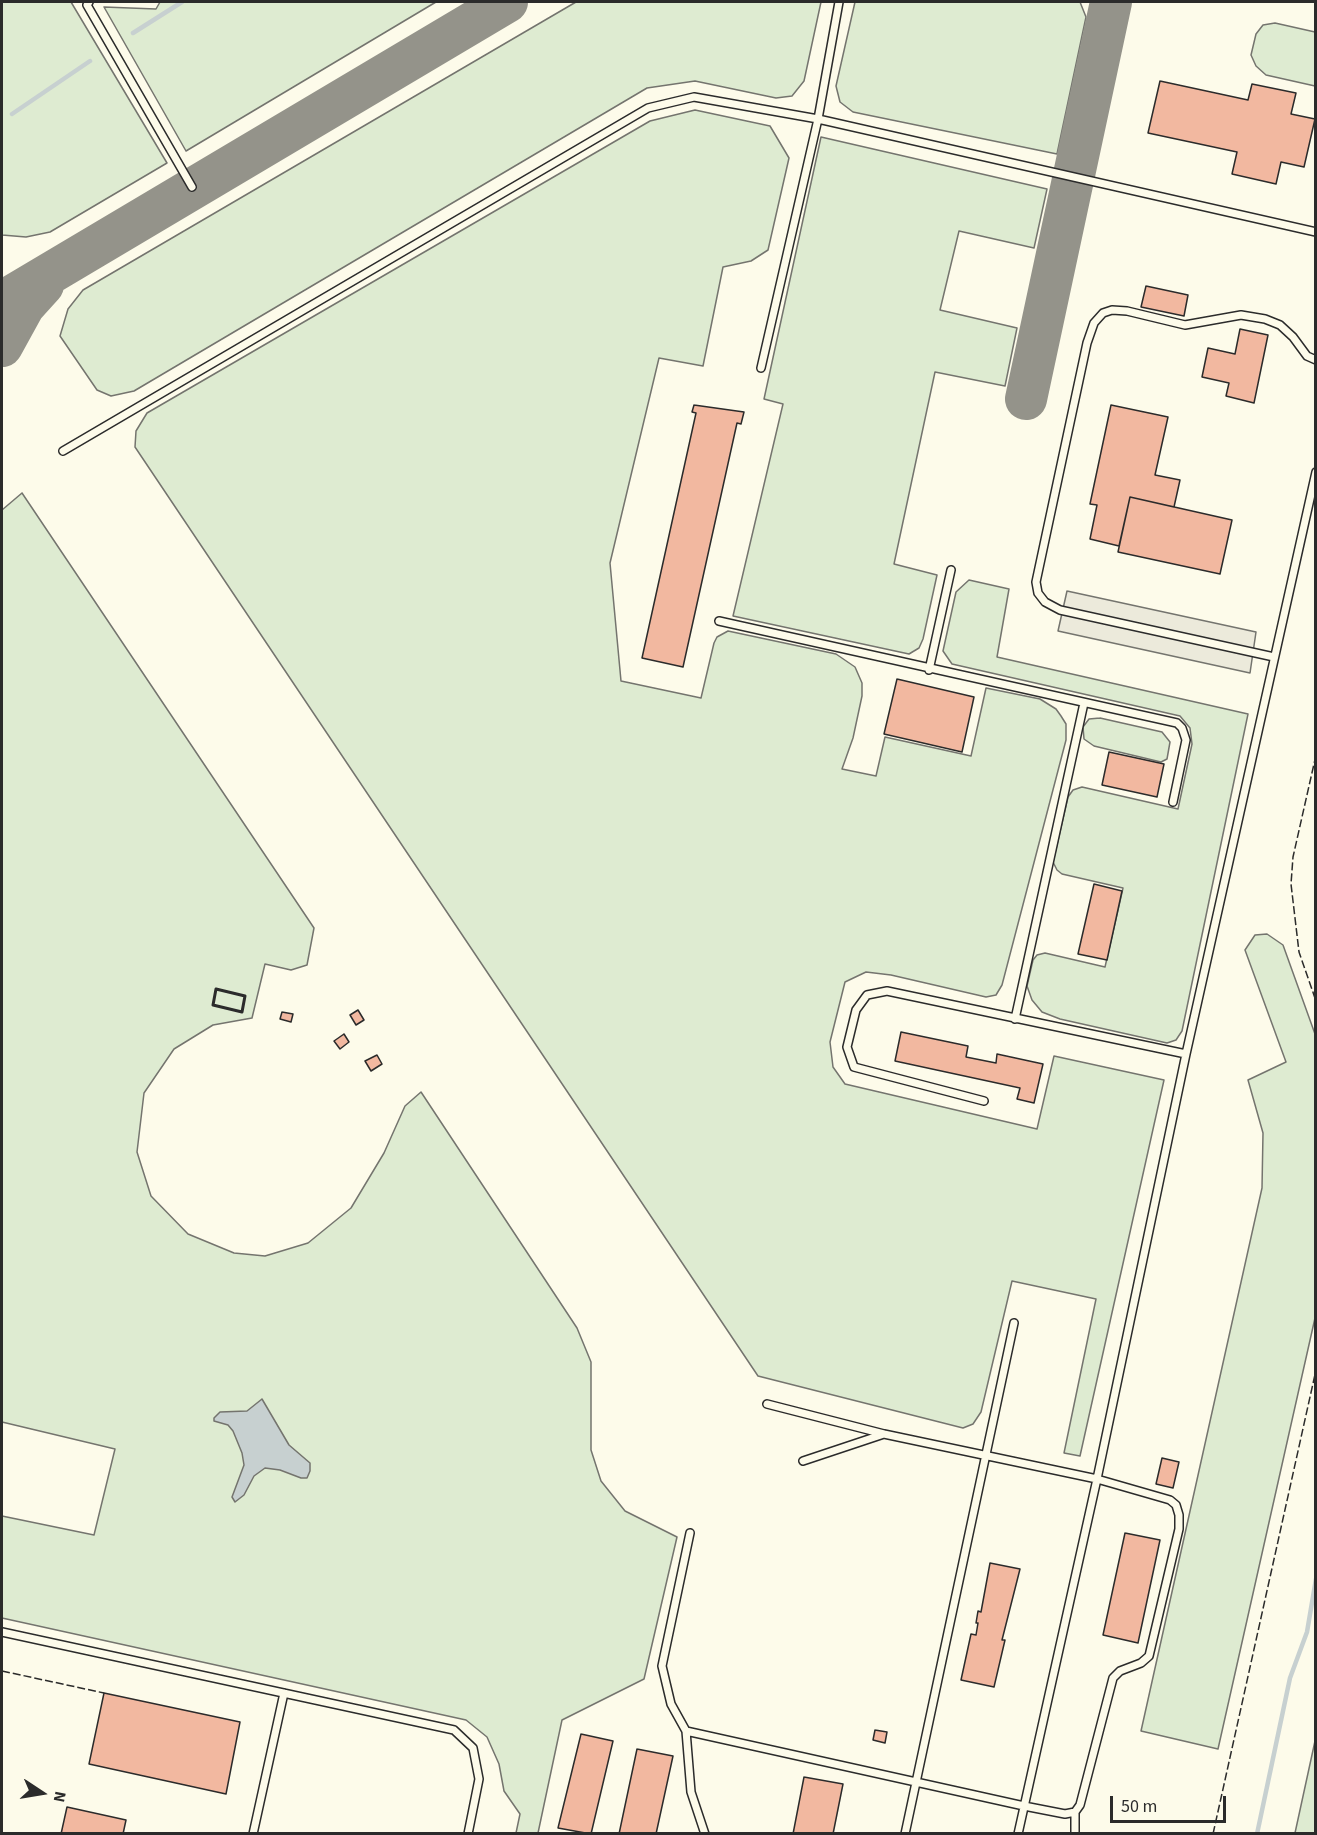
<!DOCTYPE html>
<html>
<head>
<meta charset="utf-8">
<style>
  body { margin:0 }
  #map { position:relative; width:1317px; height:1835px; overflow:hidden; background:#fdfbea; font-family:"Source Sans 3",sans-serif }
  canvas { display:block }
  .frame { position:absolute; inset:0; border:3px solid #2b2b2b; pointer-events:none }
  .north { position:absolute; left:12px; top:1763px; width:60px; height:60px; -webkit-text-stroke:4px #fdfbea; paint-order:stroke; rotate:102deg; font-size:16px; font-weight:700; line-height:24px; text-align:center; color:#2b2b2b }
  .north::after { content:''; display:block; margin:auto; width:21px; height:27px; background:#2b2b2b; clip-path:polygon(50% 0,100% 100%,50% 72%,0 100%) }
  .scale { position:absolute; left:1110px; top:1796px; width:116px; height:27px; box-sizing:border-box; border:3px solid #2b2b2b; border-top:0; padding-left:8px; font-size:18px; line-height:21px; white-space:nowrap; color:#2b2b2b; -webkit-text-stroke:4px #fdfbea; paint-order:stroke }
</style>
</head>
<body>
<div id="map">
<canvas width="1317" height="1835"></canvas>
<div class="frame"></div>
<div class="north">N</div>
<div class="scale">50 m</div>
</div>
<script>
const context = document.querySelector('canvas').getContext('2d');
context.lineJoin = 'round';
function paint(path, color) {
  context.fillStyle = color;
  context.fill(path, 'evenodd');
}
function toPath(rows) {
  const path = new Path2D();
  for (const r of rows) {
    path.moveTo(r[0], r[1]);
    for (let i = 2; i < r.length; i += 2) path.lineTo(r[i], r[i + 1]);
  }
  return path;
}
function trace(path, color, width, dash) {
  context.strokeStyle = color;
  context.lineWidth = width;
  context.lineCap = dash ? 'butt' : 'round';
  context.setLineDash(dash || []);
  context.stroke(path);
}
const green = toPath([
  [2,2,71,2,167,163,50,232,26,237,2,235,2,2],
  [160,2,436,2,186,151,104,7,156,9,160,2],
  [576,2,821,2,804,81,792,96,776,98,695,81,647,88,134,391,111,396,97,390,60,336,68,309,83,290,576,2],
  [855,2,1080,2,1086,17,1057,154,853,112,840,102,836,86,855,2],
  [1275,23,1315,32,1315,86,1266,75,1256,66,1251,55,1256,34,1263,25,1275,23],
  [695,110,770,126,789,158,768,250,751,261,723,267,703,366,659,358,610,563,621,681,701,698,714,643,717,637,728,631,836,654,855,667,862,683,862,696,853,738,842,769,876,776,885,737,971,756,986,688,1040,699,1056,709,1061,716,1066,724,1066,740,1002,985,996,995,986,997,891,975,866,972,845,982,830,1042,833,1067,845,1084,1037,1129,1054,1056,1164,1080,1080,1456,1064,1453,1096,1299,1012,1281,981,1412,973,1424,963,1428,758,1376,135,447,136,431,147,413,650,121,695,110],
  [821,137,1047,189,1034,248,959,231,940,310,1017,328,1005,386,935,372,894,564,937,575,923,639,919,648,909,654,733,616,783,404,764,399,821,137],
  [22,493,314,928,307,965,291,970,265,964,252,1018,213,1025,174,1049,144,1093,137,1152,151,1196,188,1234,234,1253,265,1256,308,1243,351,1208,384,1153,405,1106,421,1092,577,1328,591,1362,591,1450,601,1481,625,1511,677,1537,644,1679,562,1720,538,1833,516,1833,520,1814,504,1791,499,1764,487,1737,466,1720,2,1618,2,1516,94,1535,115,1449,2,1422,2,510,22,493],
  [969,580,1009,589,997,657,1248,714,1182,1031,1176,1040,1167,1043,1060,1019,1042,1012,1032,1000,1027,986,1033,960,1037,955,1045,953,1105,967,1123,888,1062,874,1057,870,1053,862,1068,797,1073,790,1082,787,1178,809,1192,744,1190,728,1180,716,952,664,943,651,956,592,969,580],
  [1100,718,1162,732,1170,742,1167,759,1161,762,1094,746,1084,739,1083,727,1089,719,1100,718],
  [1267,934,1283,945,1315,1034,1315,1318,1218,1749,1141,1731,1262,1188,1263,1133,1248,1080,1286,1062,1245,950,1255,935,1267,934],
  [1315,1741,1315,1833,1295,1833,1315,1741]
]);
paint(green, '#deebd1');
trace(green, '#74746e', 1.5);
const parking = toPath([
  [1067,591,1256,632,1250,673,1058,631,1067,591]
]);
paint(parking, '#eceadb');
trace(parking, '#74746e', 1.5);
const water = toPath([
  [262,1399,289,1445,310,1463,310,1471,307,1478,301,1478,280,1470,265,1468,254,1476,244,1495,235,1502,232,1497,244,1465,242,1453,233,1431,228,1425,214,1421,214,1418,220,1412,247,1411,262,1399]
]);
paint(water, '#c7d0d0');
trace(water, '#74746e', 1.5);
trace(toPath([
  [133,33,182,2],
  [12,114,90,61],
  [1257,1834,1290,1678,1307,1632,1316,1579]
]), '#c7d0d0', 4.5);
trace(toPath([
  [2,302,507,2],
  [2,346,24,306,43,285],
  [1026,399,1111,2]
]), '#94938a', 42);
const building = toPath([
  [1160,81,1248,100,1252,84,1296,93,1291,114,1315,119,1304,167,1281,162,1276,184,1232,174,1237,152,1148,133,1160,81],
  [1146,286,1188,295,1184,316,1141,307,1146,286],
  [1240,329,1268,335,1254,403,1226,396,1229,383,1202,377,1208,348,1235,354,1240,329],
  [694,405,744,412,741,424,737,423,683,667,642,658,696,413,692,412,694,405],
  [1111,405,1168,417,1155,475,1180,480,1174,507,1130,497,1119,546,1090,539,1097,505,1090,504,1111,405],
  [1130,497,1232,520,1220,574,1118,552,1130,497],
  [897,679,974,697,962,752,884,734,897,679],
  [1109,752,1164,764,1157,797,1102,785,1109,752],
  [1094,884,1122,891,1107,960,1078,954,1094,884],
  [358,1010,364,1020,356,1025,350,1015,358,1010],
  [282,1012,293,1014,291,1022,280,1019,282,1012],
  [901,1032,968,1046,966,1057,996,1063,997,1054,1043,1064,1034,1103,1017,1099,1020,1088,895,1061,901,1032],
  [344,1034,349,1042,340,1049,334,1041,344,1034],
  [377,1055,382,1064,371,1071,365,1061,377,1055],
  [1162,1458,1179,1462,1173,1488,1156,1484,1162,1458],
  [1125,1533,1160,1540,1138,1643,1103,1635,1125,1533],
  [990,1563,1020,1569,1002,1640,1005,1640,994,1687,961,1680,971,1634,976,1635,978,1623,976,1623,978,1611,981,1612,990,1563],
  [104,1693,240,1722,226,1794,89,1764,104,1693],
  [875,1730,887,1732,885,1743,873,1740,875,1730],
  [581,1734,613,1741,591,1834,558,1828,581,1734],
  [637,1749,673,1756,656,1834,619,1834,637,1749],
  [804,1777,843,1784,833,1834,793,1834,804,1777],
  [67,1807,126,1820,123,1834,61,1834,67,1807]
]);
paint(building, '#f2b8a0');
trace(building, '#2b2b2b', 1.5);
const service = toPath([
  [89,2,87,5,192,187],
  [761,368,818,119,839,2],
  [63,451,648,108,694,97,818,119,1316,232],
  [719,621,1177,723,1182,728,1186,740,1173,802],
  [1274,657,1060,610,1045,602,1038,593,1036,582,1087,343,1094,323,1103,313,1112,310,1127,311,1185,325,1241,315,1265,319,1280,325,1293,337,1307,356,1316,360],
  [929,670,951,570],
  [1015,1019,1084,703],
  [984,1101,854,1067,847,1047,856,1010,867,995,887,991,1186,1054],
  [767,1404,884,1434],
  [690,1533,662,1666,671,1704,686,1731,1024,1806,1065,1814,1075,1812,1080,1805,1113,1678,1120,1671,1141,1663,1149,1656,1179,1529,1179,1515,1176,1505,1170,1500,1097,1479,884,1434,803,1461],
  [2,1632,454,1730,473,1748,479,1779,468,1834],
  [686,1731,691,1792,705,1834],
  [1075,1812,1075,1834],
  [253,1834,284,1693],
  [905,1834,1014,1323],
  [1018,1834,1097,1479,1186,1054,1316,472]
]);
trace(service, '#2b2b2b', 10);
trace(service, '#fdfbea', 7);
trace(toPath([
  [1316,755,1293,857,1291,884,1299,952,1316,1001],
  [2,1671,104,1693],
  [1213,1834,1316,1370]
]), '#2b2b2b', 1.5, [8, 3]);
trace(toPath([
  [216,989,245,996,242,1012,213,1005,216,989]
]), '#2b2b2b', 3);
</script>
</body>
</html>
